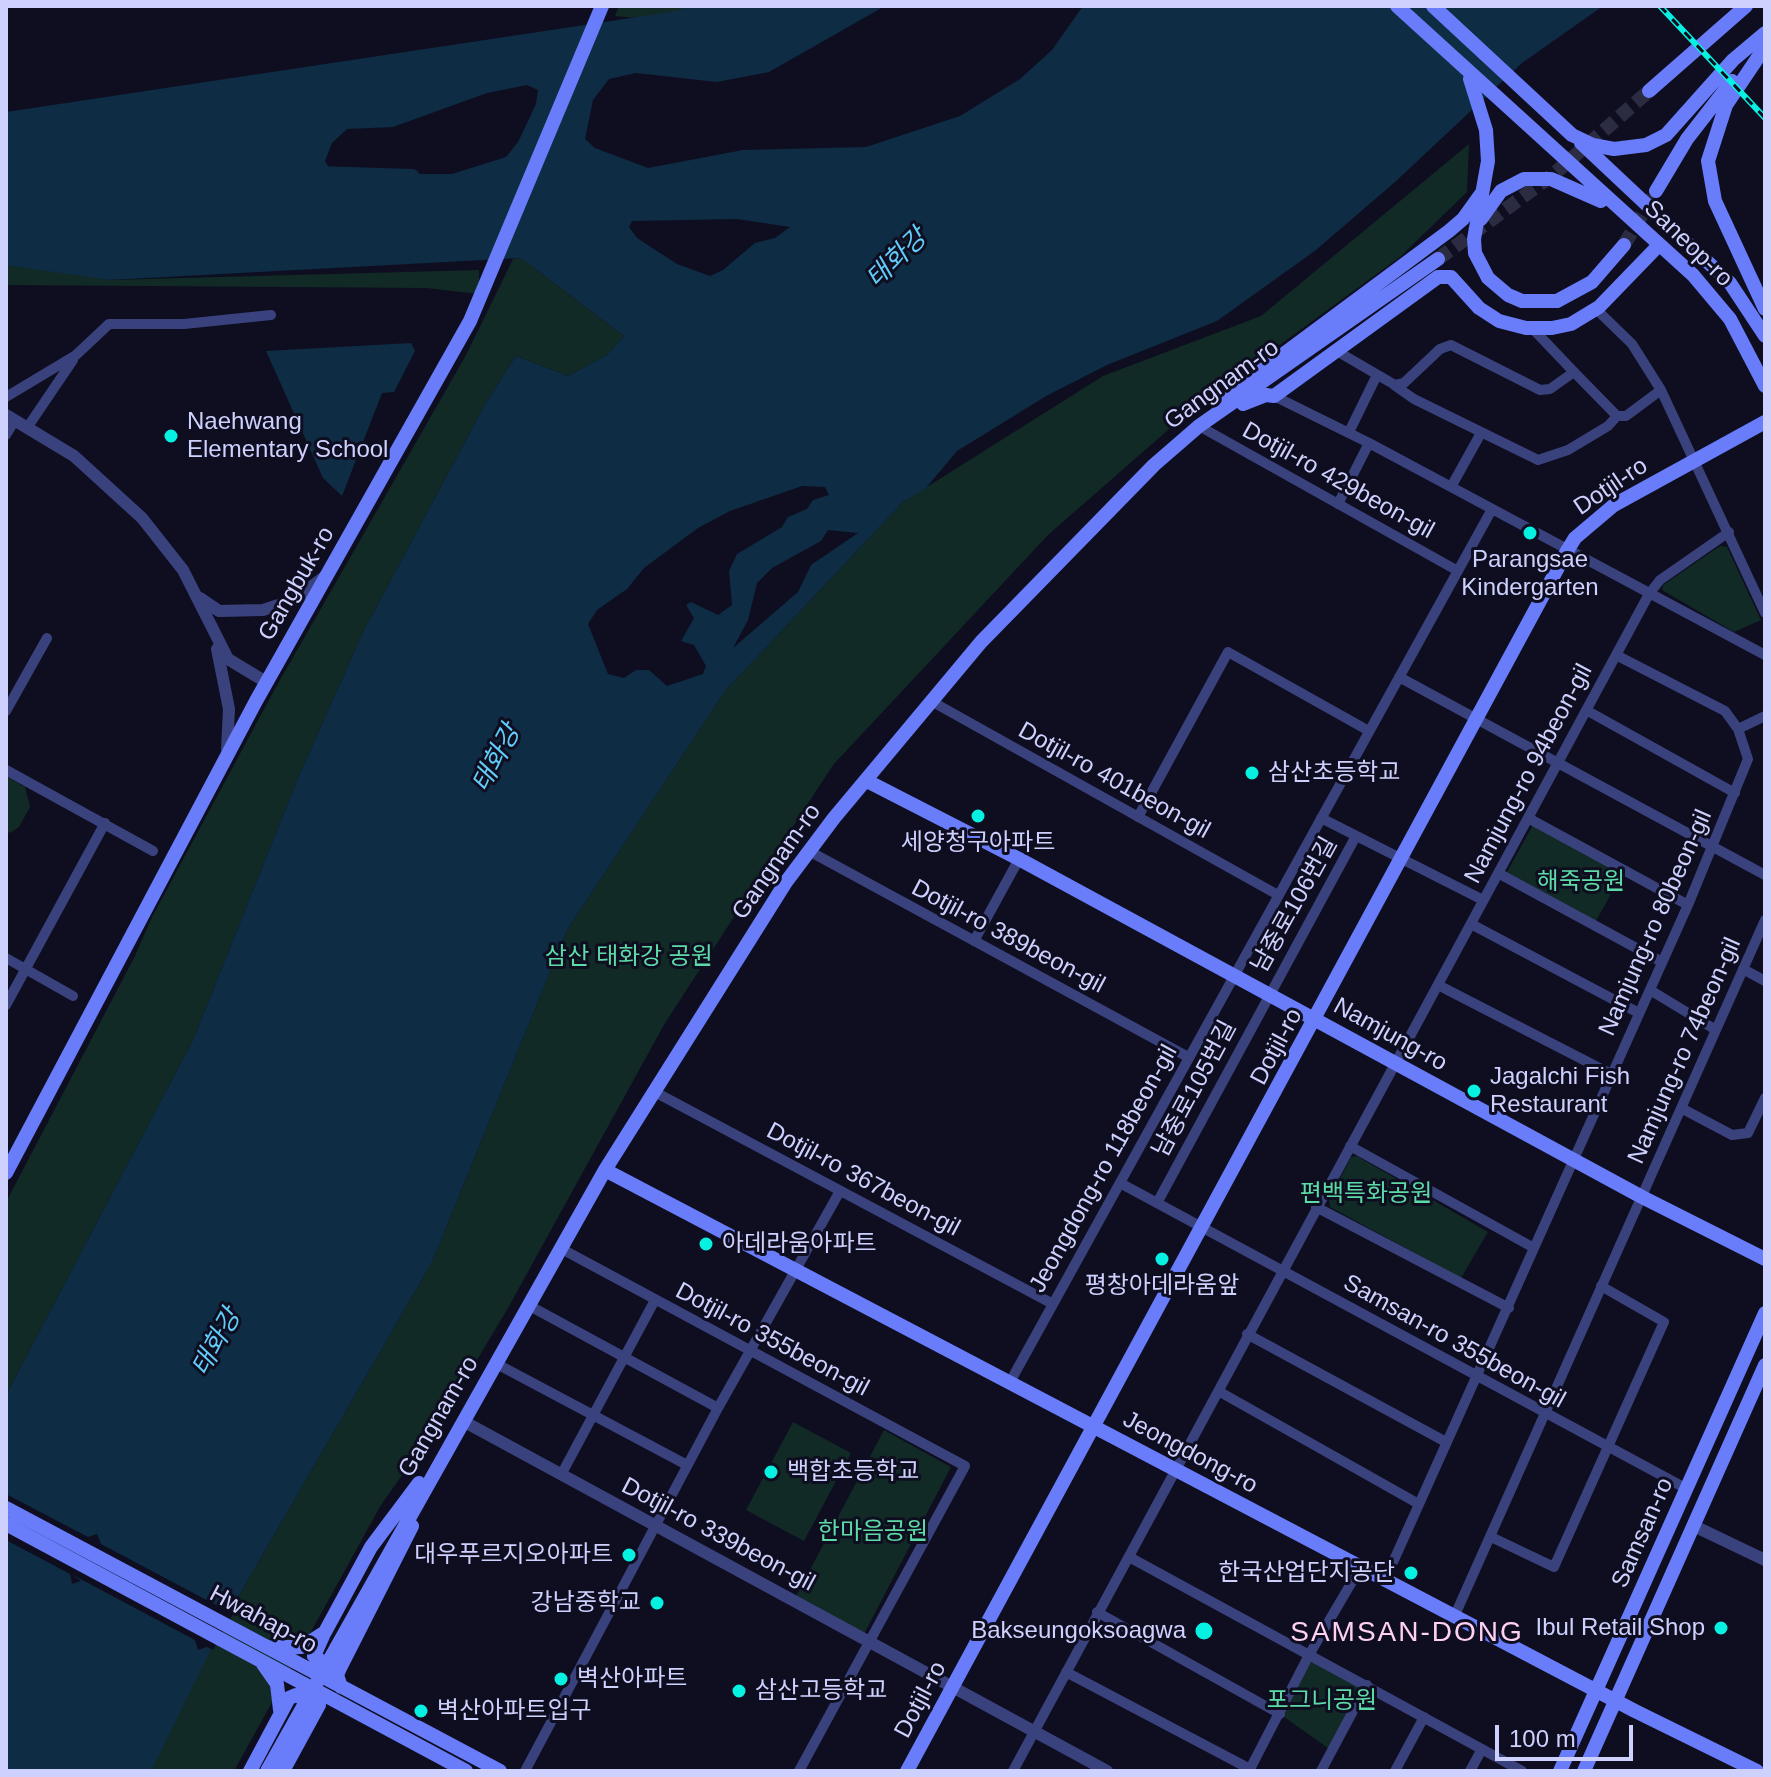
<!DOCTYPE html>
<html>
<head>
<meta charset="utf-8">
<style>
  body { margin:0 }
  #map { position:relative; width:1771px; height:1777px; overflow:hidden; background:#0e0e20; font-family:Arial,sans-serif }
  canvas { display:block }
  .frame { position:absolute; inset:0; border:8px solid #ced1fe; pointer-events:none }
  .scale { position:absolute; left:1495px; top:1725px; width:138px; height:36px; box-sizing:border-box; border:4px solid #ced1fe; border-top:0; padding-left:10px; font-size:24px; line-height:28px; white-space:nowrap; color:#ced1fe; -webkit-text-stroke:6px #0e0e20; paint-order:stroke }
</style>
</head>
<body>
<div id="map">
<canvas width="1771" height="1777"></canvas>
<div class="frame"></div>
<div class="scale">100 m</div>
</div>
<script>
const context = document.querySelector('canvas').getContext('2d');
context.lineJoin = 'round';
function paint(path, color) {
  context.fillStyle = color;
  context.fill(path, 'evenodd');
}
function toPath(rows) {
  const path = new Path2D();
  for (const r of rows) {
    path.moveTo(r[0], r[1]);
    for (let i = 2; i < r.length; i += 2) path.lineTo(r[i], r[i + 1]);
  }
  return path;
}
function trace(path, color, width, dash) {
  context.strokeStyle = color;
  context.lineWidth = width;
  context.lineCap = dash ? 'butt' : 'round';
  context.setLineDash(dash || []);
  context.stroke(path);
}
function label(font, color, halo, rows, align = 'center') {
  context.font = font + ' Arial,"Noto Sans KR",sans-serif';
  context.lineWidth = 6;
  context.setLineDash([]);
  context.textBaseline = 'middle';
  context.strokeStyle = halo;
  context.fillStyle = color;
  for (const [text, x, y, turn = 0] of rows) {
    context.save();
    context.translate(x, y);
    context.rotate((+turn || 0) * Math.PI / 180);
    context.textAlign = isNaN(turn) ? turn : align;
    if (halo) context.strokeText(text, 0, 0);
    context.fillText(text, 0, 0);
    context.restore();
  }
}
paint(toPath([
  [619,6,726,6,669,21,615,16],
  [1469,144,1467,192,1400,257,1192,409,1048,535,833,765,665,1023,508,1308,443,1417,381,1505,234,1771,143,1771,230,1611,432,1262,567,930,725,691,903,502,1103,376,1261,316],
  [521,258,624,336,607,355,568,376,516,356,487,401,364,630,298,778,193,1040,6,1395,6,1202,135,956,152,917,276,687,466,355,513,259],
  [6,261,109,280,479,270,479,294,426,288,6,285],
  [1720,546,1727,547,1761,620,1734,632,1662,590,1663,585],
  [6,776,25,787,30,807,19,827,10,833,6,830],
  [1533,825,1622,874,1596,921,1507,872],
  [1357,1156,1488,1232,1461,1278,1330,1207,1329,1200,1351,1157],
  [793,1422,851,1453,804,1541,746,1510],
  [884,1430,951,1467,864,1634,795,1598],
  [1309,1655,1367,1685,1332,1751,1280,1714]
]), '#112a25');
paint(toPath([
  [693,6,885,6,769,72,717,82,636,73,609,79,593,100,585,139,595,148,648,168,743,150,866,147,960,116,1020,79,1052,50,1083,6,1603,6,1522,63,1395,182,1316,250,1217,321,1107,365,1048,395,957,451,926,488,903,502,725,691,567,930,432,1262,230,1611,151,1771,6,1771,6,1395,193,1040,298,778,364,630,487,401,516,356,568,376,607,355,624,336,521,258,109,280,6,265,6,112,671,12],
  [527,85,538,90,536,104,518,142,506,157,452,174,395,174,379,183,349,182,332,172,325,161,332,143,347,129,393,127,487,93],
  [737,219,790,227,775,238,755,243,723,270,710,276,677,264,637,238,629,227,632,221],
  [802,486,825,487,829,495,813,500,807,509,788,517,782,527,737,554,729,571,732,605,718,615,691,602,686,605,694,618,681,641,694,645,706,666,703,674,667,686,649,670,636,670,624,678,608,674,588,624,597,610,627,589,644,568,698,528,730,511],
  [828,530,858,533,811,565,798,592,733,648,748,620,757,583,772,568,821,541],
  [411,343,415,351,394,392,382,393,342,496,323,478,266,351]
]), '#0e2c44');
paint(toPath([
  [6,1494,88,1537,97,1534,101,1544,233,1614,213,1650,207,1647,198,1650,195,1640,71,1574,81,1581,72,1584,70,1574,6,1540]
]), '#0e0e20');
trace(toPath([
  [316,174,412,177]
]), '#0e2c44', 16);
trace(toPath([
  [1624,245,1656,191],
  [1438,259,1555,173,1649,91]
]), '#2b2b41', 14, [14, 7]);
trace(toPath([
  [1596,309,1632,344,1661,390],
  [1532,328,1574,372],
  [1335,350,1395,385,1404,383,1440,349,1451,345,1540,390,1550,389,1574,372,1617,416,1626,416,1661,390,1765,613],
  [1394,385,1414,399,1538,460,1568,450,1608,426,1617,416],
  [1274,396,1369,443],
  [6,397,76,355,109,324,184,324,271,315],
  [1199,426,1458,571],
  [27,428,73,360],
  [1349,432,1377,375],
  [6,435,15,420],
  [1451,487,1481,433],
  [1338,504,1369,443,1765,655],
  [1399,677,1765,875],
  [931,701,1278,895],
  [1586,710,1735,793],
  [6,711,47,638],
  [1738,729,1765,716],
  [6,770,153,851],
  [1138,817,1228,652,1369,731],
  [1321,818,1483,900],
  [1528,818,1688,905],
  [809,851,1188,1057],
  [1498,873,1662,962],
  [1471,924,1637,1012],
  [974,941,1019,859],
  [6,958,73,996],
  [1743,969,1765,981],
  [1438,985,1611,1074],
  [1650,990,1716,1030],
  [6,1005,105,823],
  [653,1091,1053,1304],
  [1681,1108,1732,1135,1748,1133,1765,1098],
  [1350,1146,1534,1248],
  [1120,1183,1687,1489],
  [1157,1203,1356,836],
  [1316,1207,1509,1308],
  [560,1248,965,1466,799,1771],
  [528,1305,718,1408],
  [1247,1334,1446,1442],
  [495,1363,687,1465],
  [1010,1382,1491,511],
  [1220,1392,1417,1503],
  [561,1475,655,1300],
  [1491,1537,1554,1567,1664,1322,1601,1286],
  [1131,1558,1522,1771],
  [1385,1580,1688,905,1748,759,1738,729,1725,711,1616,655],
  [1097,1612,1280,1714],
  [1455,1615,1765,920],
  [1066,1672,1250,1769],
  [525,1771,718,1408,840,1191],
  [1013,1771,1649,594,1660,580,1729,532],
  [1249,1771,1309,1655,1360,1568],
  [1321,1771,1367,1685],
  [1395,1771,1424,1717],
  [1470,1771,1482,1749]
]), '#3a427e', 10);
trace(toPath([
  [6,415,74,456,142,518,183,570,228,659,266,682],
  [200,598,219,611,263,610,294,600,324,577],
  [217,649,229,709,227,749],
  [463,1421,1107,1771],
  [1694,1526,1765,1560]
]), '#3a427e', 12);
trace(toPath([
  [1397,6,1693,275,1730,319,1765,386],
  [1433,6,1572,135,1593,145,1614,149,1646,145,1666,135,1733,60,1765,33],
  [1765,47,1726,105,1708,161,1715,201,1765,309],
  [1470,79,1486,130,1488,161,1474,239,1475,253,1488,278,1508,295,1522,301,1557,301,1592,282,1624,245],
  [1649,91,1746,6],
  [1581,143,1730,283,1765,336],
  [1656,191,1687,139,1732,81],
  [1481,219,1501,191,1524,179,1551,179,1601,201],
  [1223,399,1449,231,1463,219,1481,194],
  [1243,404,1266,395,1274,396,1438,277,1451,277,1479,308,1499,321,1526,328,1552,328,1571,324,1599,307,1659,245],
  [867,781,1019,859,1642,1197,1765,1259],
  [605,1170,1635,1711,1757,1771],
  [6,1173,256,701,470,321,602,6],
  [6,1508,500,1771],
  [6,1524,466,1771],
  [323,1636,314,1656,333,1670],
  [272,1647,302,1647,325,1632,371,1547,419,1483],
  [263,1664,277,1684,280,1710],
  [341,1687,337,1675,340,1668,412,1526],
  [250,1771,289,1698,296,1695,312,1703,315,1711],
  [267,1771,605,1170,786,882,834,818,981,642,1154,465,1199,426,1438,259],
  [283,1771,319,1705],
  [907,1771,1567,551,1575,538,1614,505,1765,422],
  [1560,1771,1765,1313],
  [1584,1771,1765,1365]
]), '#697cfa', 14);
const rail = toPath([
  [1660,6,1765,118]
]);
trace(rail, '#07f1e3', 6);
trace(rail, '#0e0e20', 3, [9]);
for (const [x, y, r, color] of [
  [171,436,8,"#07f1e3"],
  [1530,533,8,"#07f1e3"],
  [1252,773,8,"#07f1e3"],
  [978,816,8,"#07f1e3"],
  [1474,1091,8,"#07f1e3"],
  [706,1244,8,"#07f1e3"],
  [1162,1259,8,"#07f1e3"],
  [771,1472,8,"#07f1e3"],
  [629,1555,8,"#07f1e3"],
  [1411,1573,8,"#07f1e3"],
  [657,1603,8,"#07f1e3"],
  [1721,1628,8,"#07f1e3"],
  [1204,1631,10,"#07f1e3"],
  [561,1679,8,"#07f1e3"],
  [739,1691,8,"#07f1e3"],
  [421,1711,8,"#07f1e3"]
]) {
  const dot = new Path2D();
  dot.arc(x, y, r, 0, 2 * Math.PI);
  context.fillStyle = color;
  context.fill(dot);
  trace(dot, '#0e0e20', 3);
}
label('24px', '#ced1fe', '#0e0e20', [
  ["Saneop-ro",1688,244,44],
  ["Gangnam-ro",1222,385,-36],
  ["Dotjil-ro 429beon-gil",1338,481,29],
  ["Dotjil-ro",1611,487,-34],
  ["Gangbuk-ro",297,584,-60],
  ["Namjung-ro 94beon-gil",1529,774,-62],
  ["Dotjil-ro 401beon-gil",1114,781,29],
  ["Gangnam-ro",777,862,-55],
  ["남중로106번길",1295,905,-61],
  ["Namjung-ro 80beon-gil",1656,923,-66],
  ["Dotjil-ro 389beon-gil",1008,937,28],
  ["Namjung-ro",1390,1035,29],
  ["Dotjil-ro",1277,1047,-62],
  ["Namjung-ro 74beon-gil",1685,1051,-66],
  ["남중로105번길",1195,1089,-62],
  ["Jeongdong-ro 118beon-gil",1104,1169,-61],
  ["Dotjil-ro 367beon-gil",863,1180,28],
  ["Dotjil-ro 355beon-gil",772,1340,28],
  ["Samsan-ro 355beon-gil",1454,1342,29],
  ["Gangnam-ro",439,1417,-60],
  ["Jeongdong-ro",1190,1453,28],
  ["Samsan-ro",1643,1533,-66],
  ["Dotjil-ro 339beon-gil",718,1535,28],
  ["Hwahap-ro",263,1620,28],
  ["Dotjil-ro",921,1700,-62]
]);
label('24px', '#ced1fe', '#0e0e20', [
  ["Naehwang",187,422],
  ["Elementary School",187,450],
  ["Parangsae",1530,560,"center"],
  ["Kindergarten",1530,588,"center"],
  ["삼산초등학교",1268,773],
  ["세양청구아파트",978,843,"center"],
  ["Jagalchi Fish",1490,1077],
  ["Restaurant",1490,1105],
  ["아데라움아파트",722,1244],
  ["평창아데라움앞",1162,1286,"center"],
  ["백합초등학교",787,1472],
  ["대우푸르지오아파트",613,1555,"right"],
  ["한국산업단지공단",1395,1573,"right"],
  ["강남중학교",641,1603,"right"],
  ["Ibul Retail Shop",1705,1628,"right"],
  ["Bakseungoksoagwa",1186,1631,"right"],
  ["벽산아파트",577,1679],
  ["삼산고등학교",755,1691],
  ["벽산아파트입구",437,1711]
], 'left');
label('24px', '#5ddba7', '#0e0e20', [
  ["해죽공원",1581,882],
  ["삼산 태화강 공원",629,957],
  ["편백특화공원",1366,1194],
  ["한마음공원",873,1532],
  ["포그니공원",1322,1701]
]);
label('italic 26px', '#60ccfa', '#0e0e20', [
  ["태화강",897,259,-44],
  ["태화강",497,759,-62],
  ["태화강",217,1343,-61]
]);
context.letterSpacing = '2px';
label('28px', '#fed0f4', '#0e0e20', [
  ["SAMSAN-DONG",1407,1633]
]);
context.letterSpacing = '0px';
</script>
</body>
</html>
